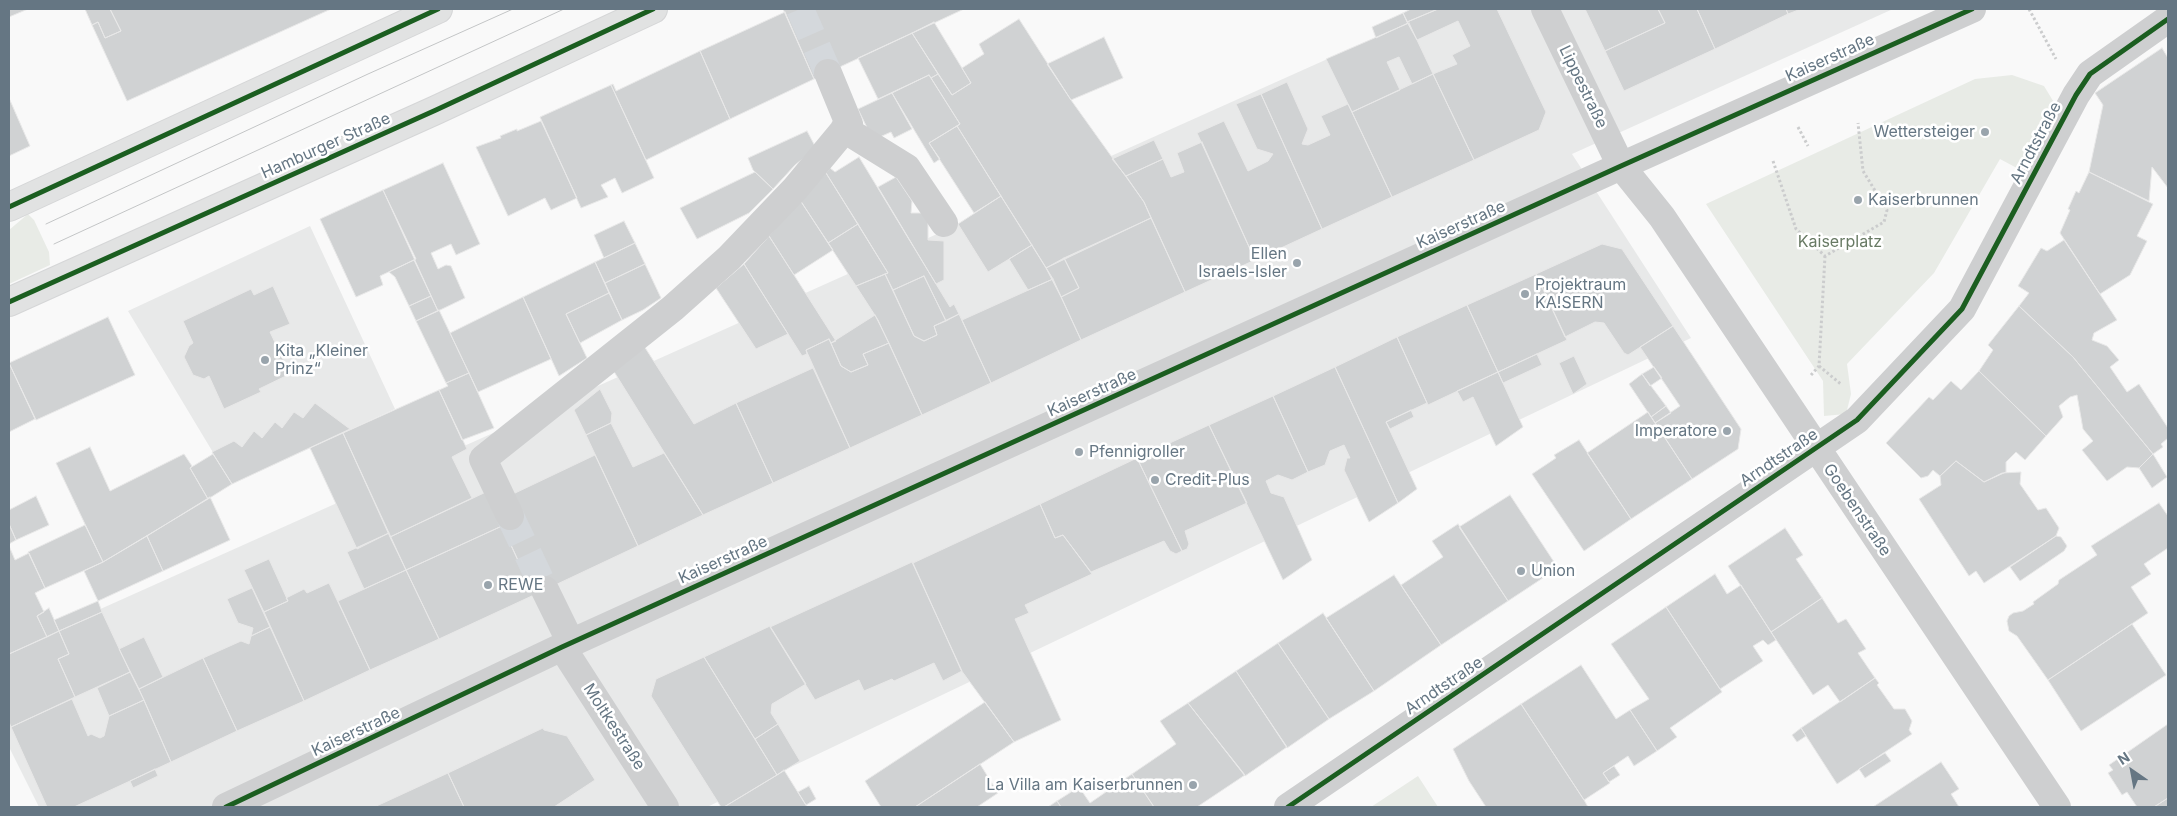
<!DOCTYPE html>
<html>
<head>
<meta charset="utf-8">
<style>
  body { margin:0 }
  #map { position:relative; width:2177px; height:816px; overflow:hidden; background:#f9f9f9; font-family:Inter,sans-serif }
  canvas { display:block }
  .frame { position:absolute; inset:0; border:10px solid #657683; pointer-events:none }
  .north { position:absolute; left:2107px; top:746px; width:50px; height:50px; -webkit-text-stroke:4px #fff; paint-order:stroke; rotate:327deg; font-size:14px; font-weight:700; line-height:20px; text-align:center; color:#657683 }
  .north::after { content:''; display:block; margin:auto; width:18px; height:22px; background:#657683; clip-path:polygon(50% 0,100% 100%,50% 72%,0 100%) }
</style>
</head>
<body>
<div id="map">
<canvas width="2177" height="816"></canvas>
<div class="frame"></div>
<div class="north">N</div>
</div>
<script>
const context = document.querySelector('canvas').getContext('2d');
context.lineJoin = 'round';
function paint(path, color) {
  context.fillStyle = color;
  context.fill(path, 'evenodd');
}
function toPath(rows) {
  const path = new Path2D();
  for (const r of rows) {
    path.moveTo(r[0], r[1]);
    for (let i = 2; i < r.length; i += 2) path.lineTo(r[i], r[i + 1]);
  }
  return path;
}
function trace(path, color, width, dash) {
  context.strokeStyle = color;
  context.lineWidth = width;
  context.lineCap = dash ? 'butt' : 'round';
  context.setLineDash(dash || []);
  context.stroke(path);
}
function label(font, color, halo, rows, align = 'center') {
  context.font = font + ' Inter,sans-serif';
  context.lineWidth = 5;
  context.setLineDash([]);
  context.textBaseline = 'middle';
  context.strokeStyle = halo;
  context.fillStyle = color;
  for (const [text, x, y, turn = 0] of rows) {
    context.save();
    context.translate(x, y);
    context.rotate((+turn || 0) * Math.PI / 180);
    context.textAlign = isNaN(turn) ? turn : align;
    if (halo) context.strokeText(text, 0, 0);
    context.fillText(text, 0, 0);
    context.restore();
  }
}
paint(toPath([
  [1439,9,1893,9,1572,154,1691,338,707,807,39,807,9,747,9,650],
  [310,226,395,409,232,484,128,311]
]), '#e8e9e9');
paint(toPath([
  [2012,75,2044,86,2058,109,2028,174,2000,159,1934,273,1847,364,1851,394,1846,414,1824,416,1823,381,1706,204,1975,79],
  [28,214,34,220,49,252,50,265,9,284,9,230],
  [1418,776,1438,807,1371,807]
]), '#e8ebe6');
const building = toPath([
  [9,9,28,9,9,17,9,9],
  [85,9,110,9,121,31,105,38,98,22,92,25,85,9],
  [110,9,331,9,127,101,92,25,98,22,105,38,121,31,110,9],
  [783,9,964,9,814,79,783,9],
  [1411,9,1438,9,1407,22,1403,13,1411,9],
  [1438,9,1497,9,1546,112,1539,130,1474,160,1433,74,1457,64,1452,55,1470,46,1458,21,1417,40,1407,22,1438,9],
  [1585,9,1658,9,1665,23,1605,51,1585,9],
  [1658,9,1697,9,1715,49,1624,91,1605,51,1665,23,1658,9],
  [1697,9,1786,9,1788,14,1715,49,1697,9],
  [1786,9,1801,9,1788,14,1786,9],
  [785,12,814,79,730,119,700,51,785,12],
  [1403,13,1408,23,1376,38,1372,27,1403,13],
  [1019,19,1071,100,1144,202,1151,218,1046,268,957,126,960,124,931,78,938,74,952,95,971,83,962,68,984,54,979,44,1019,19],
  [934,22,971,83,952,95,912,33,934,22],
  [1409,23,1433,74,1412,84,1399,57,1387,62,1400,90,1352,112,1326,59,1409,23],
  [912,33,938,74,931,78,929,75,878,99,858,58,912,33],
  [1104,37,1123,78,1071,100,1047,64,1104,37],
  [2162,48,2168,58,2168,188,2152,167,2149,201,2089,172,2103,105,2095,93,2162,48],
  [700,51,730,119,646,160,611,85,613,84,616,91,700,51],
  [1433,74,1474,160,1392,197,1352,112,1433,74],
  [929,75,960,124,929,143,940,159,934,163,892,93,929,75],
  [1287,82,1308,129,1302,144,1308,145,1330,135,1321,116,1348,104,1392,197,1322,229,1261,94,1287,82],
  [611,85,654,178,622,193,615,178,601,185,608,197,581,208,540,117,611,85],
  [892,93,912,129,894,138,891,132,873,140,858,109,892,93],
  [1261,94,1322,229,1255,260,1197,133,1224,121,1248,171,1268,161,1273,154,1257,149,1236,104,1261,94],
  [9,98,30,146,9,156,9,98],
  [541,121,577,198,551,210,545,198,508,216,476,147,501,138,500,136,517,129,517,131,541,121],
  [957,126,1001,196,974,213,929,143,957,126],
  [807,131,816,148,795,165,773,189,753,170,748,158,807,131],
  [1154,140,1163,159,1126,176,1112,159,1154,140],
  [1202,142,1255,260,1185,292,1144,202,1126,176,1163,159,1171,177,1184,172,1177,153,1202,142],
  [859,157,950,307,954,304,959,314,946,321,924,276,893,290,885,274,888,273,826,173,830,168,835,172,859,157],
  [443,163,480,244,456,255,451,244,431,253,438,269,446,265,451,266,465,298,438,311,383,190,443,163],
  [753,170,773,189,749,213,697,239,680,208,755,172,753,170],
  [2089,172,2153,204,2137,236,2147,241,2130,275,2100,294,2060,233,2070,210,2068,209,2076,191,2079,193,2089,172],
  [826,173,858,224,828,243,800,200,826,173],
  [896,177,912,201,911,213,928,213,928,240,944,241,944,280,936,284,878,187,896,177],
  [383,190,416,259,380,276,383,285,356,297,320,219,383,190],
  [1001,196,1032,245,988,272,958,224,1001,196],
  [800,200,833,250,794,275,769,236,800,200],
  [1151,218,1185,292,1081,340,1061,297,1079,288,1064,258,1151,218],
  [624,221,635,243,604,258,594,235,624,221],
  [858,224,888,273,856,286,828,243,858,224],
  [769,236,794,275,836,341,831,343,829,339,806,350,807,354,802,356,744,264,769,236],
  [2064,240,2117,320,2094,333,2092,340,2107,346,2119,360,2110,367,2127,392,2139,384,2168,428,2168,438,2161,444,2163,447,2153,454,2073,357,2019,306,2029,293,2018,286,2041,248,2047,251,2064,240],
  [635,243,645,264,605,283,595,262,635,243],
  [1602,244,1622,249,1673,326,1628,355,1624,353,1604,323,1595,322,1565,337,1536,274,1602,244],
  [1032,245,1053,279,1028,290,1009,259,1032,245],
  [1064,258,1079,288,1061,297,1046,268,1064,258],
  [414,260,431,296,409,306,395,277,389,272,414,260],
  [595,262,609,293,566,314,587,358,559,376,523,297,595,262],
  [645,264,661,298,643,310,622,320,605,283,645,264],
  [744,264,788,334,756,349,716,288,744,264],
  [885,274,914,336,924,341,937,335,934,326,959,314,991,383,922,415,878,320,856,286,885,274],
  [1536,274,1567,340,1498,372,1467,305,1536,274],
  [924,276,946,321,934,326,937,335,924,341,914,336,893,290,924,276],
  [1053,279,1081,340,991,383,962,320,1053,279],
  [273,286,290,324,270,332,290,374,259,389,261,392,224,409,209,376,204,379,193,375,184,357,189,346,193,343,183,321,251,289,254,295,273,286],
  [609,293,622,320,580,343,566,314,609,293],
  [431,296,438,311,416,321,409,306,431,296],
  [523,297,551,359,478,392,450,333,523,297],
  [1467,305,1498,372,1428,405,1397,337,1467,305],
  [2019,306,2073,357,2153,454,2139,468,2127,467,2107,481,2082,450,2093,441,2083,429,2077,395,2070,397,2059,406,2063,417,2046,436,1979,371,1993,350,1988,345,2019,306],
  [439,310,469,373,446,383,416,321,439,310],
  [875,315,889,343,863,354,868,365,851,372,841,366,831,343,875,315],
  [108,317,135,375,36,420,9,363,108,317],
  [1673,326,1741,429,1738,449,1692,479,1655,423,1680,406,1640,347,1673,326],
  [1397,337,1427,403,1386,422,1417,489,1398,503,1335,367,1397,337],
  [829,339,841,366,851,372,868,365,863,354,889,343,922,415,850,448,806,350,829,339],
  [644,346,694,424,736,403,773,483,703,515,613,370,644,346],
  [1537,354,1542,365,1503,383,1498,372,1537,354],
  [1574,356,1587,384,1573,394,1559,363,1574,356],
  [9,363,35,419,9,432,9,363],
  [1335,367,1398,503,1369,522,1344,470,1347,458,1350,458,1344,445,1330,451,1325,465,1308,472,1273,396,1335,367],
  [1654,367,1662,378,1650,386,1642,374,1654,367],
  [813,368,850,448,773,483,736,403,813,368],
  [1979,371,2046,436,2025,460,2016,452,2006,462,2006,472,1984,482,1956,461,1940,476,1933,470,1928,476,1921,478,1886,443,1929,397,1933,400,1951,381,1961,390,1979,371],
  [1498,372,1523,427,1496,446,1473,397,1463,402,1457,391,1498,372],
  [469,373,494,428,462,440,439,390,448,386,446,383,469,373],
  [1642,374,1666,406,1651,417,1629,384,1642,374],
  [600,389,612,413,611,423,586,435,574,410,600,389],
  [439,390,467,449,452,457,472,498,390,537,343,433,439,390],
  [1273,396,1308,472,1292,480,1278,475,1266,481,1271,493,1284,497,1312,560,1283,580,1209,425,1273,396],
  [315,403,350,429,232,484,212,452,234,441,242,447,254,431,262,438,275,422,282,428,294,412,303,418,315,403],
  [1666,406,1671,413,1655,423,1651,417,1666,406],
  [1411,410,1414,417,1390,429,1386,422,1411,410],
  [1648,412,1692,479,1631,519,1587,453,1648,412],
  [611,423,633,467,664,453,703,515,638,546,586,435,611,423],
  [1209,425,1247,503,1185,531,1189,544,1187,549,1182,551,1137,458,1209,425],
  [343,433,389,533,357,549,310,448,343,433],
  [1579,440,1631,519,1584,551,1532,474,1556,458,1554,455,1579,440],
  [90,447,110,491,184,454,192,466,190,468,208,499,103,562,56,463,90,447],
  [213,454,232,484,208,499,190,468,213,454],
  [2153,454,2167,477,2152,488,2139,468,2153,454],
  [595,455,638,546,534,595,500,521,513,494,595,455],
  [1137,458,1182,551,1176,554,1170,551,1164,541,1091,572,1063,535,1055,538,1040,504,1137,458],
  [1956,461,1984,482,2002,473,2021,472,2020,484,2038,510,2046,508,2059,528,2056,536,1984,583,1976,571,1969,576,1919,499,1941,485,1940,476,1956,461],
  [486,492,502,526,406,570,390,537,486,492],
  [1510,495,1558,568,1508,601,1459,527,1510,495],
  [36,496,49,525,16,540,9,524,9,510,36,496],
  [210,497,230,540,163,571,147,536,210,497],
  [2159,503,2168,516,2168,548,2144,564,2151,574,2131,587,2148,613,2048,680,2017,636,2009,631,2007,621,2009,616,2013,613,2023,611,2034,604,2033,602,2058,584,2059,580,2097,555,2091,546,2159,503],
  [1040,504,1055,538,1063,535,1092,574,1025,605,1029,613,1015,619,1061,720,1014,742,961,670,913,563,1040,504],
  [9,524,16,540,9,544,9,524],
  [1458,524,1508,601,1441,645,1401,585,1443,557,1432,541,1458,524],
  [85,525,103,562,45,588,28,552,85,525],
  [502,526,534,595,439,639,406,570,502,526],
  [1785,528,1803,555,1796,559,1822,598,1771,632,1728,566,1785,528],
  [389,533,406,570,364,589,347,552,389,533],
  [147,536,163,571,98,601,84,571,103,562,147,536],
  [2056,536,2061,537,2067,546,2064,551,2020,581,2010,567,2056,536],
  [9,546,15,560,29,553,45,588,35,593,44,612,37,616,47,637,9,654,9,546],
  [269,559,288,601,264,612,244,570,269,559],
  [912,562,962,671,943,681,934,663,894,681,892,679,864,691,859,680,815,700,770,627,912,562],
  [406,570,439,639,370,670,338,601,406,570],
  [1715,574,1727,594,1741,585,1776,640,1768,645,1763,640,1753,646,1763,661,1720,689,1666,607,1715,574],
  [1394,575,1441,645,1374,691,1326,618,1394,575],
  [329,583,370,670,304,701,264,612,288,601,286,598,304,589,307,593,329,583],
  [252,588,270,627,251,636,253,628,238,623,227,599,252,588],
  [1822,598,1838,623,1846,619,1866,649,1858,653,1875,678,1840,702,1828,685,1813,695,1771,632,1822,598],
  [98,601,102,612,59,631,54,620,98,601],
  [1666,607,1722,692,1670,728,1677,737,1657,751,1630,710,1649,699,1611,644,1666,607],
  [49,608,59,631,47,637,37,616,49,608],
  [102,612,130,672,75,697,58,659,69,654,59,631,102,612],
  [1323,613,1374,691,1329,719,1278,643,1323,613],
  [2132,624,2166,675,2081,731,2048,680,2132,624],
  [770,626,806,684,772,704,771,713,778,724,755,739,704,657,770,626],
  [270,627,304,701,237,731,203,658,241,641,249,644,251,636,270,627],
  [59,631,69,654,58,659,75,697,11,727,9,722,9,654,59,631],
  [144,637,163,677,139,689,119,649,144,637],
  [1278,643,1329,719,1287,748,1236,671,1278,643],
  [704,657,777,775,724,807,721,807,651,696,656,679,704,657],
  [203,658,237,731,171,762,139,689,203,658],
  [1581,665,1616,719,1630,710,1657,751,1634,766,1628,756,1603,773,1610,783,1584,800,1521,704,1581,665],
  [1236,671,1287,747,1245,776,1188,703,1236,671],
  [130,672,144,700,109,716,97,688,130,672],
  [1875,678,1879,683,1877,685,1894,709,1905,709,1912,721,1909,730,1912,734,1837,784,1801,728,1875,678],
  [72,699,88,736,91,734,100,738,104,736,109,716,144,700,171,762,74,807,47,807,11,727,72,699],
  [985,702,1014,742,915,807,881,807,865,781,985,702],
  [1188,703,1245,775,1197,807,1154,807,1132,774,1176,744,1160,721,1188,703],
  [1521,704,1584,800,1588,807,1486,807,1469,781,1453,749,1521,704],
  [778,724,800,761,777,775,755,739,778,724],
  [2168,724,2168,798,2154,807,2137,807,2127,792,2122,795,2108,773,2113,770,2109,765,2168,724],
  [543,728,544,730,567,736,595,780,554,807,464,807,448,773,543,728],
  [1801,728,1806,736,1797,742,1792,735,1801,728],
  [1885,753,1891,761,1865,778,1859,769,1885,753],
  [1941,762,1959,789,1951,794,1959,807,1873,807,1941,762],
  [980,764,998,793,977,807,915,807,980,764],
  [1614,766,1620,775,1609,782,1603,773,1614,766],
  [155,769,158,776,133,788,130,781,155,769],
  [784,770,807,807,724,807,777,775,784,770],
  [448,773,464,807,374,807,383,803,448,773],
  [1132,774,1154,807,1061,807,1057,801,1079,787,1090,803,1132,774],
  [809,786,816,799,806,805,798,792,809,786],
  [2168,798,2168,807,2154,807,2168,798],
  [1057,801,1061,807,1048,807,1057,801]
]);
paint(building, '#d0d2d3');
trace(building, '#e8e8e8', 1);
trace(toPath([
  [800,9,828,73],
  [510,516,545,590]
]), '#d4d8dc', 28, [28, 14]);
const major = toPath([
  [9,207,438,9],
  [9,302,436,110,653,9]
]);
trace(major, '#d5d6d7', 30);
trace(toPath([
  [2029,9,2056,59],
  [1798,127,1808,146],
  [1773,161,1796,229,1825,256,1884,222,1887,210,1863,171,1858,123],
  [1819,366,1842,385],
  [1811,375,1819,366,1825,256]
]), '#cbcccd', 3, [2.5, 2.5]);
trace(toPath([
  [1545,9,1621,166,1662,217,2057,807],
  [844,129,907,168,944,223],
  [510,516,483,459,673,308,729,258,795,189,849,124,828,73],
  [545,590,571,643],
  [562,647,665,807],
  [226,807,562,647,1621,166,1972,9],
  [1288,807,1857,420,1962,309,2076,95,2090,74,2168,19]
]), '#cecfd0', 28);
trace(major, '#e1e2e2', 28);
trace(toPath([
  [46,224,368,74,513,9],
  [54,244,564,9]
]), '#c3c5c6', 1);
trace(toPath([
  [9,207,438,9],
  [9,302,436,110,653,9],
  [226,807,562,647,1621,166,1972,9],
  [1288,807,1857,420,1962,309,2076,95,2090,74,2168,19]
]), '#1b5e20', 5);
for (const [x, y, r, color] of [
  [1985,132,5,"#99a4ac"],
  [1858,200,5,"#99a4ac"],
  [1297,263,5,"#99a4ac"],
  [1525,294,5,"#99a4ac"],
  [265,360,5,"#99a4ac"],
  [1727,431,5,"#99a4ac"],
  [1079,452,5,"#99a4ac"],
  [1155,480,5,"#99a4ac"],
  [1521,571,5,"#99a4ac"],
  [488,585,5,"#99a4ac"],
  [1193,785,5,"#99a4ac"]
]) {
  const dot = new Path2D();
  dot.arc(x, y, r, 0, 2 * Math.PI);
  context.fillStyle = color;
  context.fill(dot);
  trace(dot, '#fff', 2);
}
label('16px', '#657683', '#fff', [
  ["Kaiserstraße",1830,58,-24],
  ["Lippestraße",1583,87,64],
  ["Arndtstraße",2036,143,-62],
  ["Hamburger Straße",326,146,-24],
  ["Kaiserstraße",1461,225,-24],
  ["Kaiserstraße",1092,393,-24],
  ["Arndtstraße",1779,458,-34],
  ["Goebenstraße",1857,510,56],
  ["Kaiserstraße",723,560,-24],
  ["Arndtstraße",1444,686,-34],
  ["Moltkestraße",614,727,57],
  ["Kaiserstraße",356,732,-25]
]);
label('16px', '#657683', '#fff', [
  ["Wettersteiger",1975,132,"right"],
  ["Kaiserbrunnen",1868,200],
  ["Ellen",1287,254,"right"],
  ["Israels-Isler",1287,272,"right"],
  ["Projektraum",1535,285],
  ["KA!SERN",1535,303],
  ["Kita „Kleiner",275,351],
  ["Prinz“",275,369],
  ["Imperatore",1717,431,"right"],
  ["Pfennigroller",1089,452],
  ["Credit-Plus",1165,480],
  ["Union",1531,571],
  ["REWE",498,585],
  ["La Villa am Kaiserbrunnen",1183,785,"right"]
], 'left');
label('16px', '#687a64', '#fff', [
  ["Kaiserplatz",1840,242]
]);
</script>
</body>
</html>
